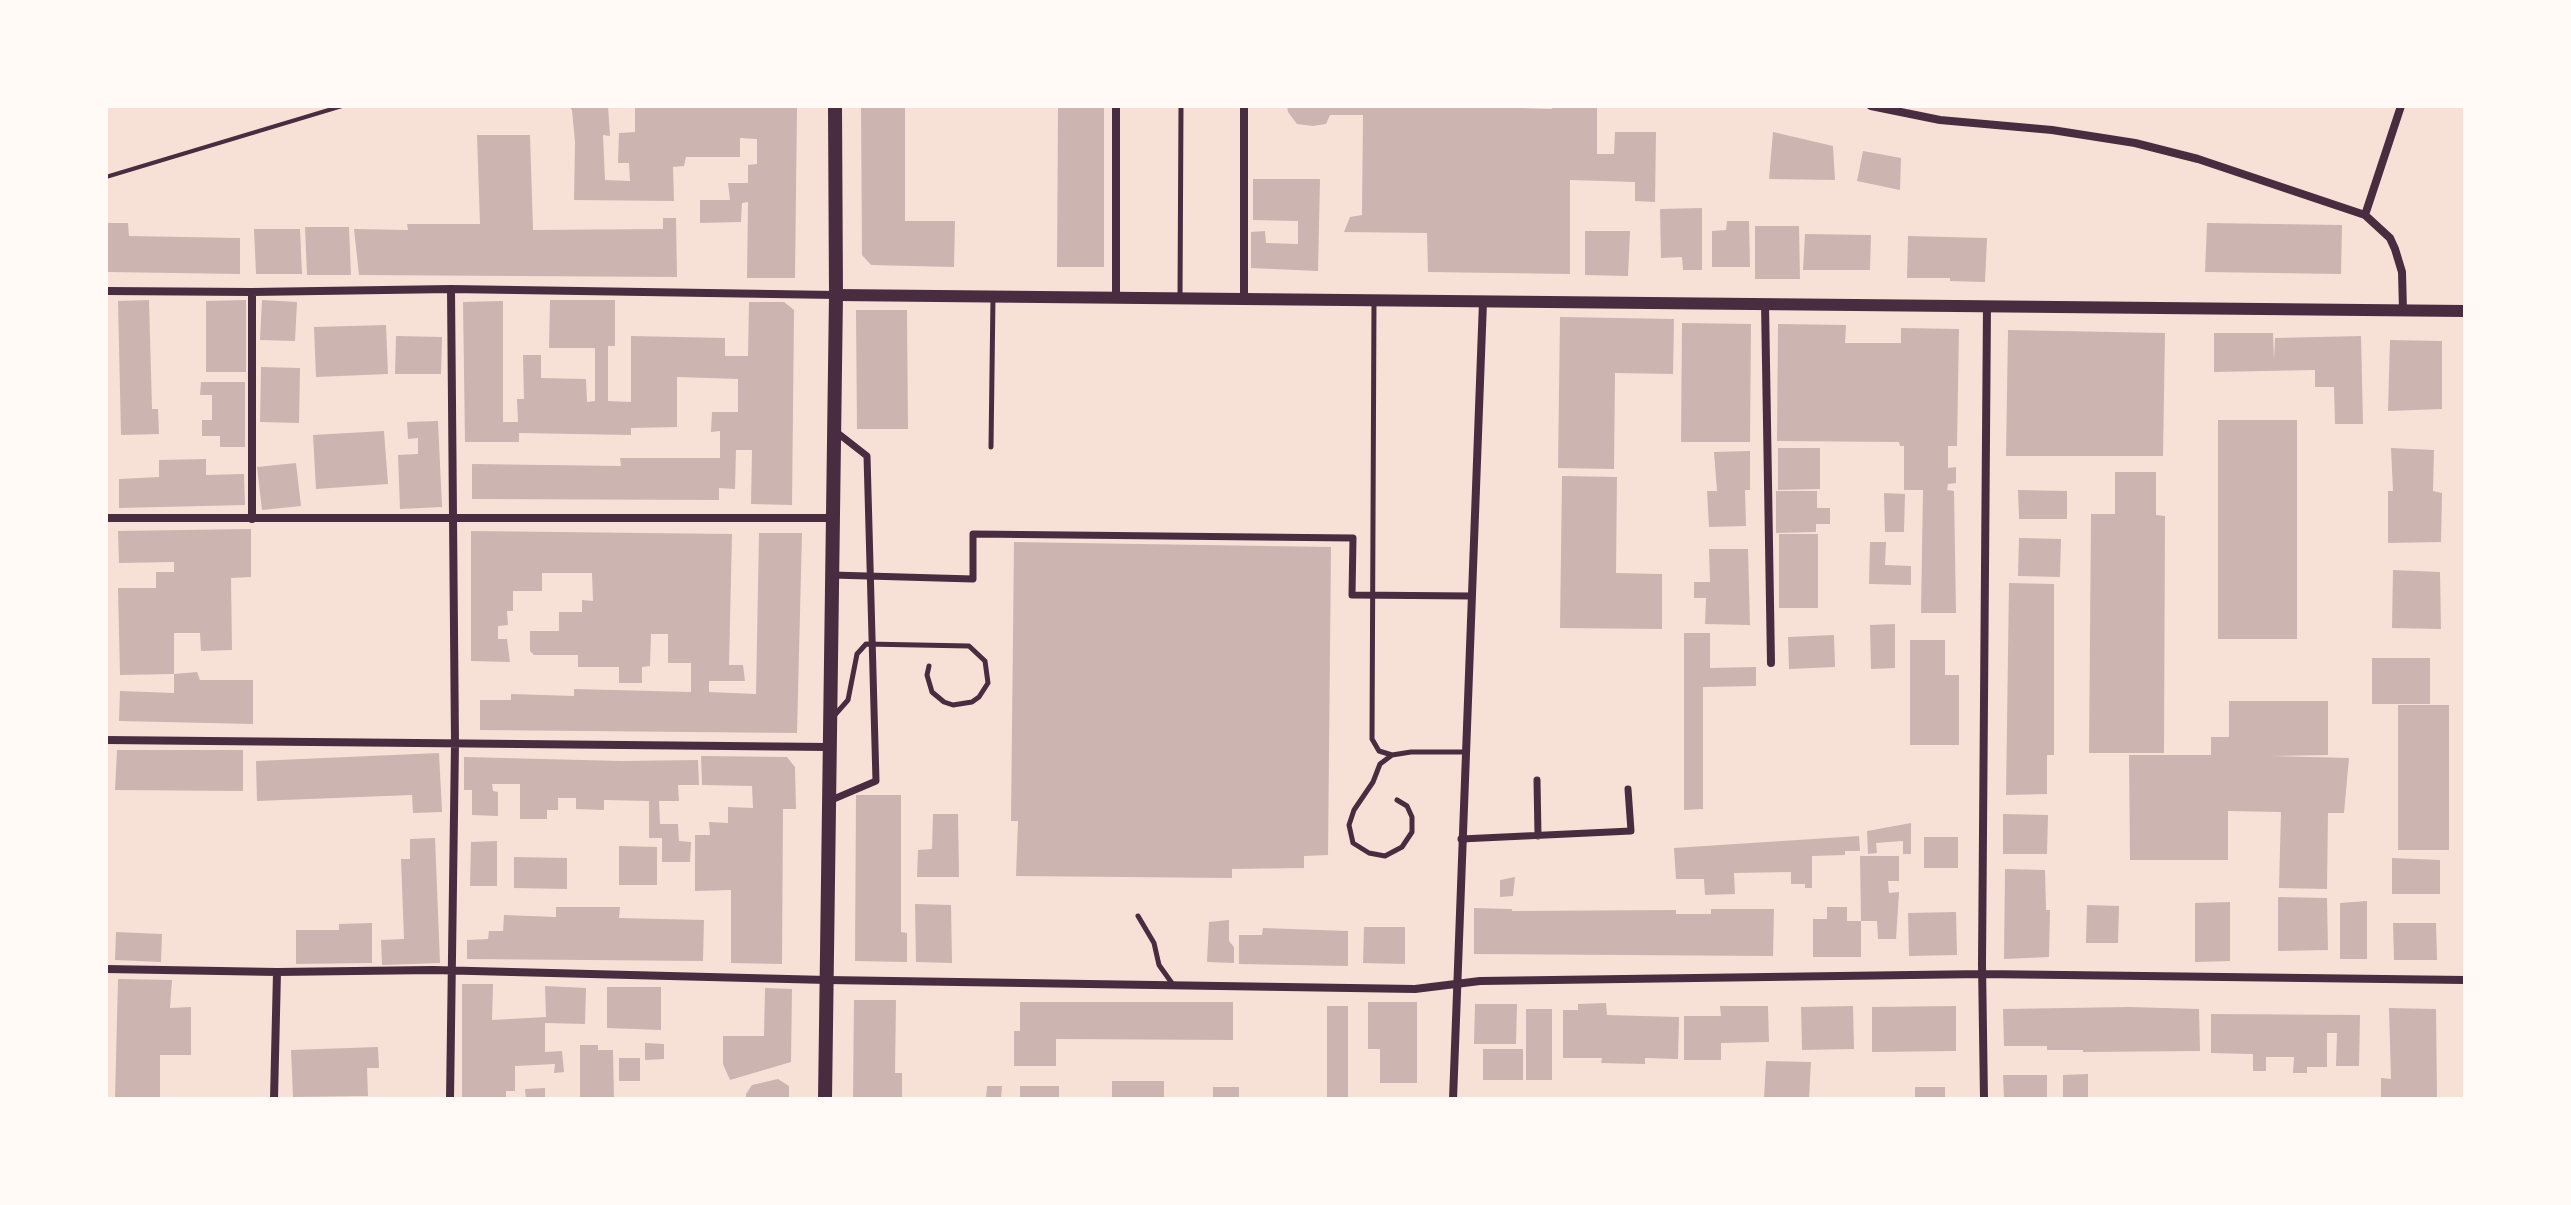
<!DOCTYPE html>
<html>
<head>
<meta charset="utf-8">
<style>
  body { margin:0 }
  #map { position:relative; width:2571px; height:1205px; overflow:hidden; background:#f7e1d7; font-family:"Archivo Narrow",sans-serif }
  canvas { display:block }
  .frame { position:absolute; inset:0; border:108px solid #fffaf5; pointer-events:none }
</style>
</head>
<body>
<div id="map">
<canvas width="2571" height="1205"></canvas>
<div class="frame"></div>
</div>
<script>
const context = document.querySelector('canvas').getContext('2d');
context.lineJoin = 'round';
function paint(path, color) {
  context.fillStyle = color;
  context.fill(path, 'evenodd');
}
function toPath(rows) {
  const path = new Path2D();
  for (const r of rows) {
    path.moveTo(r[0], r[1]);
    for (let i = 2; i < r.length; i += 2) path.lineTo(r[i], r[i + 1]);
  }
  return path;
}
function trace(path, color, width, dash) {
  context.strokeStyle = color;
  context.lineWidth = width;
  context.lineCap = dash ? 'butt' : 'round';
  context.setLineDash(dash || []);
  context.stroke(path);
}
paint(toPath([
  [569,106,608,106,610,136,603,135,605,180,630,181,629,163,618,163,619,133,635,132,635,106,797,106,795,278,747,278,748,202,742,203,741,222,700,223,700,200,730,200,728,183,748,183,748,165,757,164,757,139,740,138,740,157,686,157,684,166,673,167,674,201,574,200,575,142,572,110],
  [861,106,905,106,905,221,955,221,954,267,871,265,862,255],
  [1058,106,1104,106,1104,267,1057,267],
  [1287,106,1520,106,1520,108,1552,109,1552,106,1597,106,1597,154,1614,154,1615,132,1656,132,1655,202,1635,201,1635,182,1570,180,1570,274,1428,272,1427,233,1344,232,1350,217,1362,215,1363,115,1330,115,1326,124,1313,126,1297,124,1288,112],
  [1773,132,1833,146,1835,180,1769,179],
  [477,135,530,135,533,230,663,229,663,218,676,218,677,277,359,275,354,229,408,230,407,224,480,224],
  [1863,151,1901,158,1900,190,1857,181],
  [1253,179,1320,179,1318,271,1251,268,1251,232,1265,231,1266,243,1298,244,1298,221,1253,220],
  [1702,208,1702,270,1683,270,1682,257,1661,258,1660,209],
  [1727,221,1749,221,1750,267,1712,267,1712,231,1726,230],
  [106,223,128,223,129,236,240,238,240,274,106,272],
  [2207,223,2342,225,2341,274,2205,272],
  [1755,226,1799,226,1800,279,1755,279],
  [305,227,349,227,351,275,307,275],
  [254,229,300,229,302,274,256,274],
  [1585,231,1630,231,1628,276,1585,275],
  [1805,234,1871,235,1870,270,1803,270],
  [1908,236,1987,238,1985,282,1950,281,1950,278,1907,278],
  [149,300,152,409,158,409,159,434,121,435,118,301],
  [246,300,246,372,206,372,206,301],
  [262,300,297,302,295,341,260,340],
  [550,300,615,300,615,346,608,346,608,401,631,402,631,336,725,338,725,356,748,356,749,302,784,302,794,310,792,505,751,504,752,450,736,450,735,489,719,488,719,500,472,499,472,464,621,466,620,458,720,458,720,431,711,432,712,412,738,412,738,379,677,377,677,427,631,428,631,435,519,433,519,442,465,442,463,302,503,301,503,422,518,422,517,399,524,399,523,355,541,355,541,378,586,379,587,402,595,401,595,348,549,348],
  [856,310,907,310,908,429,857,429],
  [1560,317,1674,319,1673,374,1615,373,1614,469,1558,468],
  [1682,323,1751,324,1750,442,1681,442],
  [1778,324,1846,325,1845,343,1901,343,1901,328,1959,329,1957,446,1948,446,1948,468,1956,467,1956,483,1948,484,1947,490,1954,491,1956,613,1921,613,1923,490,1904,490,1904,446,1900,446,1899,442,1777,441],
  [386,325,388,374,316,377,314,327],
  [2008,330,2165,333,2163,456,2006,456],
  [2214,333,2273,333,2274,360,2275,338,2361,336,2363,424,2335,424,2334,387,2315,387,2315,370,2214,372],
  [396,336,442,337,441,374,395,374],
  [2390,340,2442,341,2442,409,2388,411],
  [261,367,300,368,299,423,260,422],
  [201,382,245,382,245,447,220,447,220,436,202,436,202,420,212,420,212,395,200,395],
  [2218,420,2297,420,2297,639,2218,639],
  [438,421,442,507,400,509,398,455,418,454,418,438,408,439,407,422],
  [384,431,388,484,316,489,313,435],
  [1778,448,1820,448,1820,489,1778,490],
  [2391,448,2434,450,2433,491,2442,493,2441,542,2388,543,2388,491,2393,491],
  [1750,451,1750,490,1745,490,1746,526,1709,527,1707,491,1717,491,1714,452],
  [206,459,206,475,244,474,245,505,119,508,119,479,159,477,159,460],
  [296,463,301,506,262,510,257,467],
  [2115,472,2156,472,2156,515,2165,516,2164,753,2089,753,2091,514,2115,514],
  [1562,476,1617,477,1616,573,1662,574,1662,629,1560,628],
  [2018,490,2067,491,2067,519,2019,519],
  [1776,491,1817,491,1817,508,1830,508,1830,524,1816,524,1816,532,1776,533],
  [1884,493,1905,494,1904,532,1885,532],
  [251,529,251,577,231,578,232,650,201,651,200,633,174,633,174,674,197,672,200,680,253,680,253,724,119,721,120,691,174,693,174,674,120,675,118,588,156,588,156,572,174,572,174,562,119,563,118,531],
  [471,531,732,534,729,665,743,665,745,681,709,681,709,692,756,694,759,533,802,533,797,733,480,730,480,700,511,700,511,694,574,696,574,689,691,692,691,663,668,663,668,634,651,634,650,666,642,667,642,683,619,683,619,667,578,667,578,655,534,655,530,651,530,631,559,631,559,612,582,612,582,600,593,601,592,573,542,573,542,591,513,591,513,611,507,611,508,625,498,626,498,639,507,639,510,662,471,661],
  [1779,534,1818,534,1818,608,1779,608],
  [2019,538,2061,539,2060,577,2018,576],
  [1014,542,1331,547,1328,855,1304,856,1304,868,1232,869,1232,878,1016,876,1018,821,1011,821],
  [1870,542,1886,542,1885,565,1911,566,1911,585,1869,584],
  [1709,549,1748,549,1750,625,1705,624,1706,598,1694,598,1694,582,1710,582],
  [2393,570,2440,572,2441,629,2392,628],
  [2009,583,2054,584,2054,755,2047,755,2047,794,2006,795],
  [1895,624,1895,668,1871,669,1870,625],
  [1684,633,1710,633,1710,668,1756,667,1756,686,1703,687,1703,809,1684,810],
  [1834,635,1835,667,1789,669,1788,637],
  [1910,640,1945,640,1945,675,1959,675,1959,745,1910,745],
  [2372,658,2430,658,2430,704,2372,704],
  [2229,701,2328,701,2328,755,2271,756,2349,758,2344,813,2328,813,2327,889,2279,888,2281,812,2228,811,2228,860,2130,860,2129,755,2211,755,2211,737,2229,737],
  [2398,705,2449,705,2449,850,2398,850],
  [117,750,243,750,243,791,115,790],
  [439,753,442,812,413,813,412,795,257,801,256,761],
  [701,756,787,757,795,767,796,809,783,809,782,964,731,963,731,890,695,891,695,835,710,835,709,822,728,823,728,807,753,808,752,786,702,785],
  [464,757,621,761,698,760,699,785,678,785,679,801,659,801,660,824,678,824,679,841,691,842,690,862,662,862,662,838,649,838,649,801,604,800,604,810,576,809,576,798,558,798,558,810,547,810,547,819,520,819,520,784,492,784,493,791,498,792,498,816,472,815,472,790,464,790],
  [856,795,901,795,901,932,907,933,907,962,855,961],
  [933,814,958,814,959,877,917,877,918,850,932,849],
  [2003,814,2048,815,2047,854,2003,854],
  [1911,823,1911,854,1903,854,1903,841,1876,843,1877,853,1868,854,1867,831],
  [1859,836,1860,851,1845,851,1845,855,1812,856,1812,888,1805,888,1805,884,1791,884,1791,872,1734,873,1735,894,1705,895,1704,879,1676,879,1674,848],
  [1924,837,1958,837,1958,868,1924,868],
  [435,838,440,963,382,965,381,940,404,939,401,859,410,859,410,839],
  [497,841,497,886,470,886,471,842],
  [619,846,657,847,657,885,619,885],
  [1860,856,1899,856,1899,881,1888,881,1889,893,1899,892,1896,939,1878,939,1877,921,1861,921],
  [514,857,567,858,567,889,514,888],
  [2392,858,2440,860,2440,894,2392,894],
  [2005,869,2045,870,2046,910,2050,910,2049,957,2004,959],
  [1515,877,1513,896,1500,897,1500,880],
  [2278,897,2327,898,2328,950,2278,951],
  [2367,901,2367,959,2340,959,2340,903],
  [2230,902,2230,961,2195,962,2195,903],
  [915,904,951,905,952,963,916,962],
  [2087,905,2119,906,2118,943,2086,943],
  [556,907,620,907,619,918,704,920,703,961,467,959,467,940,488,939,489,931,503,931,504,915,556,917],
  [1827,907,1847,907,1847,921,1861,921,1861,957,1813,957,1813,919,1827,919],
  [1474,908,1512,909,1512,911,1676,910,1676,914,1711,914,1711,909,1774,909,1773,956,1474,954],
  [1956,912,1957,955,1909,956,1908,913],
  [1229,920,1229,941,1234,947,1234,963,1207,962,1209,922],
  [372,923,372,963,296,964,296,930,339,930,339,924],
  [2393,923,2436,923,2437,960,2394,960],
  [1364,927,1405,927,1405,964,1363,963],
  [1263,928,1348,931,1348,966,1239,964,1239,935,1262,935],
  [116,932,162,934,161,962,115,960],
  [118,979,172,980,170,1008,191,1007,191,1055,160,1055,160,1099,115,1099],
  [462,984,493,984,492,1020,546,1017,545,986,586,988,585,1024,545,1023,545,1052,562,1051,564,1072,554,1073,555,1064,515,1066,515,1091,506,1091,506,1099,462,1099],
  [607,987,661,987,661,1030,607,1028],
  [765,988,792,989,791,1062,730,1080,723,1064,723,1036,764,1036],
  [854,1000,896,1000,895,1073,902,1073,902,1099,853,1099],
  [1020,1002,1233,1002,1233,1040,1056,1039,1056,1066,1014,1066,1014,1031,1020,1031],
  [1368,1002,1417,1002,1417,1083,1380,1083,1380,1049,1368,1049],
  [1606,1003,1607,1015,1679,1017,1678,1059,1645,1058,1645,1064,1601,1063,1602,1058,1563,1058,1563,1010,1578,1010,1578,1004],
  [1475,1004,1517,1004,1516,1044,1474,1044],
  [1327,1006,1348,1006,1348,1099,1327,1099],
  [1720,1006,1768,1006,1769,1042,1721,1043,1721,1060,1684,1060,1684,1016,1721,1016],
  [1853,1006,1854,1049,1802,1050,1801,1007],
  [1956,1006,1956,1051,1872,1052,1872,1007],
  [2129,1007,2199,1009,2200,1051,2083,1052,2083,1050,2047,1050,2047,1046,2004,1046,2003,1009],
  [2389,1008,2436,1009,2437,1099,2381,1099,2381,1078,2391,1079],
  [1526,1009,1552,1009,1552,1080,1526,1080],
  [2211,1014,2360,1015,2359,1066,2336,1066,2337,1033,2327,1033,2327,1067,2307,1067,2307,1073,2293,1073,2294,1057,2266,1057,2266,1071,2253,1071,2253,1054,2211,1053],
  [645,1043,664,1044,664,1059,645,1060],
  [580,1045,598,1045,598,1050,613,1050,614,1099,580,1099],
  [378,1047,379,1068,367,1068,368,1096,293,1097,291,1050],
  [1483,1049,1523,1049,1523,1080,1483,1080],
  [619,1058,640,1058,640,1081,619,1081],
  [1766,1061,1811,1062,1809,1099,1764,1099],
  [2088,1074,2088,1099,2063,1099,2063,1075],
  [2003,1075,2047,1075,2047,1099,2004,1099],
  [778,1079,789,1086,789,1099,746,1099,746,1094,752,1085],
  [1112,1081,1164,1081,1164,1099,1112,1099],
  [987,1086,1002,1086,1001,1099,986,1099],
  [1020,1086,1059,1086,1059,1099,1020,1099],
  [1213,1087,1239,1087,1239,1099,1213,1099],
  [1915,1087,1945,1087,1945,1099,1915,1099],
  [545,1088,545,1099,526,1099,525,1089]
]), '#ccb4b1');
trace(toPath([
  [106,177,342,106]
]), '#4a2c40', 4);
trace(toPath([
  [1180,297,1181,106],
  [1374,301,1372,739,1379,751,1392,755],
  [991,447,993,297],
  [833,717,848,700,857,654,866,644,969,646,985,661,988,683,979,697,972,702,953,705,944,702,932,692,927,675,929,666],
  [1397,800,1407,806,1412,817,1412,832,1402,847,1385,856,1369,853,1353,843,1349,825,1354,810,1373,782,1380,764,1392,755,1411,752,1464,752],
  [1138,916,1154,943,1159,965,1174,986]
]), '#4a2c40', 5);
trace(toPath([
  [832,575,973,579,973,534,1353,538,1352,595,1471,596],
  [1537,780,1538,836],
  [829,801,876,781,867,456,835,431],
  [1461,839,1631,831,1628,789]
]), '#4a2c40', 7);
trace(toPath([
  [1116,106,1116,297],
  [1871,106,1940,120,2052,130,2135,143,2198,159,2365,215,2390,238,2395,249,2402,272,2403,310],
  [2365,215,2401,106],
  [106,291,252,292,451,289,836,295],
  [252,292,252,519],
  [1244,298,1244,106],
  [1765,303,1771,663],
  [106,518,832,518],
  [106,740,829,747],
  [106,969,277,972,433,970,827,980,1415,989,1480,981,1983,974,2465,980],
  [274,1099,277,972],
  [450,1099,455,743,451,289],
  [1453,1099,1483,302],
  [1984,1099,1982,964,1987,305]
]), '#4a2c40', 8);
trace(toPath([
  [836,295,2465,311]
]), '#4a2c40', 12);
trace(toPath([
  [825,1099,836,295,835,106]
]), '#4a2c40', 14);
</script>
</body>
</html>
